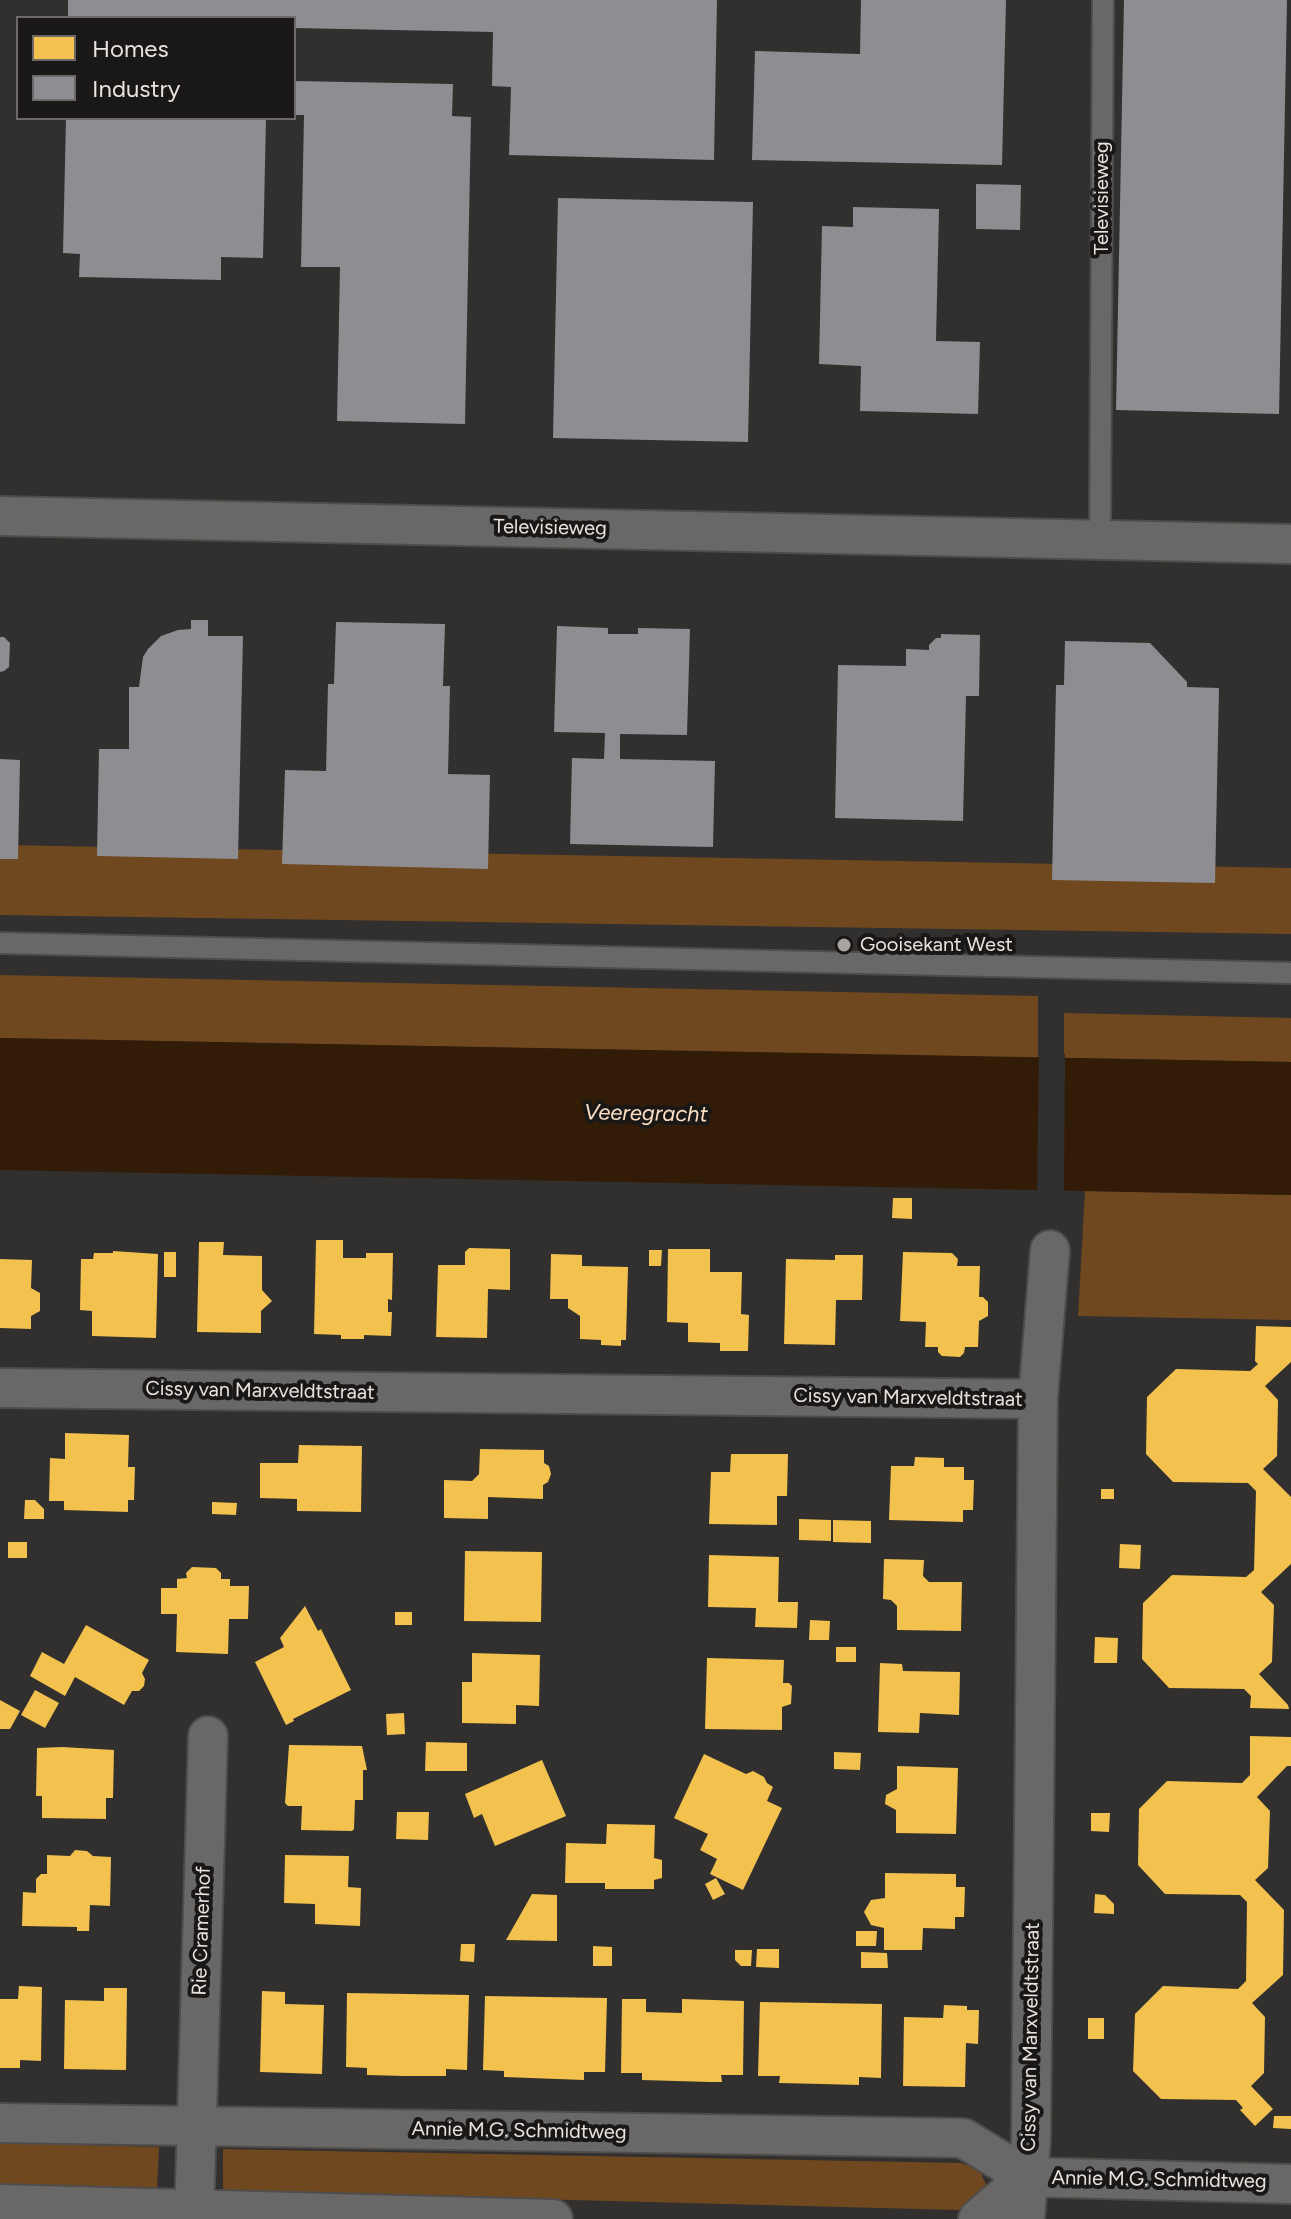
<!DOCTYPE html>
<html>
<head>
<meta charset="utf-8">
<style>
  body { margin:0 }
  #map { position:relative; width:1291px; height:2219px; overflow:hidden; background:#32302e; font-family:Figtree,sans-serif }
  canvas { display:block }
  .legend { position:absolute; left:16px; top:16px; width:280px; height:104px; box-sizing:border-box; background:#1a1817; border:2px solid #6c6968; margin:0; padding:10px 14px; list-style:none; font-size:24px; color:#e6e3e1 }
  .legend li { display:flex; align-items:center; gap:16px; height:40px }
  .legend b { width:40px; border:2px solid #6c6968 }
</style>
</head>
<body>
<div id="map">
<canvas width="1291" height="2219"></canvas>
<ul class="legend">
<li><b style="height:22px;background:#f2c14e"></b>Homes</li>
<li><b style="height:22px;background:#8d8d92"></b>Industry</li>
</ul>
</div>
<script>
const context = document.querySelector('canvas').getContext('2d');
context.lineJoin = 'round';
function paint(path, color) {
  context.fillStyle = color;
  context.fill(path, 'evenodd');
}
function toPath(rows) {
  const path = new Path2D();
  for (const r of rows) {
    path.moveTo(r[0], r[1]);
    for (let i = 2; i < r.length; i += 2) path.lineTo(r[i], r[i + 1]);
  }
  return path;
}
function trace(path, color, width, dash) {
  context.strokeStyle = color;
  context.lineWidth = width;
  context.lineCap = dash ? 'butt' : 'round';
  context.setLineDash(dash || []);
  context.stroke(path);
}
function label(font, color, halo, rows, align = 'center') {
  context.font = font + ' Figtree,sans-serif';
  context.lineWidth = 8;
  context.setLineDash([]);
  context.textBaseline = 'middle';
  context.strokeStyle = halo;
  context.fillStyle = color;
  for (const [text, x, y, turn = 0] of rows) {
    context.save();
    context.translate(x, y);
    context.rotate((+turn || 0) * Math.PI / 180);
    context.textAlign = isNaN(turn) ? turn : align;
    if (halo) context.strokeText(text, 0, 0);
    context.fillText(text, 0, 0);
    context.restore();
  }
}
paint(toPath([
  [0,845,1291,868,1291,934,0,915],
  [0,975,1038,996,1038,1058,0,1038],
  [1064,1013,1291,1018,1291,1062,1064,1058],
  [1085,1191,1291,1195,1291,1320,1078,1316],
  [0,2143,159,2147,157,2190,0,2187],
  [223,2149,961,2163,980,2171,987,2187,977,2204,958,2210,223,2191]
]), '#6f4820');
paint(toPath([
  [0,1038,1291,1062,1291,1195,0,1170]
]), '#321c07');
paint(toPath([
  [1039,1054,1065,1054,1064,1194,1037,1195]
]), '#32302e');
paint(toPath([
  [893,1198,912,1198,912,1219,892,1218],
  [316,1240,343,1240,343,1258,366,1258,366,1253,393,1253,392,1300,388,1299,388,1312,392,1312,391,1336,364,1335,364,1339,341,1339,341,1335,314,1334],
  [199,1242,224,1242,223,1255,262,1256,262,1290,272,1301,261,1311,261,1333,197,1332],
  [469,1248,510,1249,510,1290,488,1289,487,1338,436,1337,438,1265,465,1265,465,1252],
  [668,1249,710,1249,710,1272,742,1272,741,1314,749,1315,748,1351,720,1351,720,1343,688,1342,688,1323,667,1322],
  [649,1250,662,1250,661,1266,649,1266],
  [113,1251,158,1254,156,1338,92,1336,92,1311,80,1310,81,1259,93,1259,94,1253,113,1253],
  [164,1252,176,1252,176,1277,164,1277],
  [903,1252,952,1253,958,1259,957,1266,980,1266,979,1297,983,1297,988,1302,988,1316,979,1321,978,1347,965,1347,964,1353,960,1357,942,1356,938,1352,938,1347,925,1347,926,1322,900,1321],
  [551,1254,582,1255,582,1266,628,1267,626,1340,621,1340,621,1346,601,1345,601,1340,580,1339,580,1316,568,1308,568,1299,550,1299],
  [835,1255,863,1255,862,1300,836,1300,835,1345,784,1344,786,1259,835,1260],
  [0,1259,32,1260,31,1288,40,1293,40,1311,31,1316,31,1329,0,1328],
  [1256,1326,1291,1327,1291,1362,1265,1386,1278,1400,1277,1456,1263,1469,1291,1497,1291,1564,1261,1592,1274,1605,1273,1633,1272,1662,1259,1674,1288,1705,1289,1709,1250,1708,1251,1696,1244,1689,1169,1688,1142,1659,1143,1603,1172,1575,1246,1577,1254,1570,1256,1491,1248,1483,1173,1482,1146,1454,1147,1397,1176,1369,1250,1371,1258,1364,1255,1361],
  [65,1433,129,1435,128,1467,135,1467,134,1500,128,1500,128,1512,64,1510,64,1501,49,1501,50,1458,65,1459],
  [299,1445,362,1446,361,1512,297,1511,297,1499,260,1498,260,1463,298,1463],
  [480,1449,544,1450,544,1463,549,1466,551,1474,548,1482,543,1485,543,1499,488,1497,488,1519,444,1518,444,1480,472,1481,479,1474],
  [731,1454,788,1454,787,1496,777,1496,777,1525,709,1524,711,1472,730,1472],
  [915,1457,944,1458,944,1467,964,1467,964,1480,974,1480,973,1510,963,1510,963,1522,889,1520,891,1466,914,1466],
  [1101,1489,1114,1489,1114,1499,1101,1499],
  [25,1500,35,1500,44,1509,44,1519,24,1519],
  [212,1502,237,1503,236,1515,212,1514],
  [799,1519,831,1520,831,1541,799,1540],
  [833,1520,871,1521,871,1543,833,1542],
  [8,1542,27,1542,27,1558,8,1558],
  [1120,1544,1141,1545,1140,1569,1119,1568],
  [465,1551,542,1552,541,1622,464,1621],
  [709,1555,779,1557,778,1602,798,1602,797,1628,755,1627,756,1608,708,1607],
  [884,1559,924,1560,923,1576,929,1582,962,1582,961,1631,897,1630,897,1606,891,1600,883,1599],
  [192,1567,216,1568,221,1573,221,1579,230,1579,230,1586,249,1586,248,1619,229,1619,228,1654,176,1652,177,1614,161,1614,161,1588,177,1588,177,1579,187,1578,186,1573],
  [305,1606,318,1631,321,1629,351,1690,293,1719,294,1721,286,1725,255,1662,284,1647,280,1638],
  [395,1612,412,1612,412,1625,395,1625],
  [810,1620,830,1621,829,1640,809,1640],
  [86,1625,149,1660,142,1673,145,1679,144,1686,139,1691,132,1691,124,1705,75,1677,65,1696,30,1676,42,1652,64,1664],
  [1095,1637,1118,1638,1117,1663,1094,1663],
  [836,1647,856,1647,856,1662,836,1662],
  [472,1653,540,1655,539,1706,516,1705,516,1724,462,1723,462,1682,472,1682],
  [707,1658,784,1660,783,1683,789,1683,792,1686,791,1704,782,1707,782,1730,705,1729],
  [880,1663,902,1664,903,1671,960,1672,959,1715,920,1713,919,1733,878,1732],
  [35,1690,59,1703,45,1728,21,1715],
  [0,1700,20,1711,10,1729,0,1729],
  [404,1713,405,1734,387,1735,386,1714],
  [1250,1736,1291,1737,1291,1766,1287,1766,1257,1797,1270,1811,1268,1868,1255,1880,1284,1910,1283,1975,1252,2003,1265,2017,1264,2073,1251,2086,1273,2109,1255,2126,1240,2110,1243,2108,1236,2100,1161,2099,1133,2071,1135,2014,1163,1986,1238,1989,1246,1981,1247,1902,1240,1895,1165,1894,1138,1865,1139,1809,1167,1781,1242,1783,1250,1775],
  [426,1742,467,1743,467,1771,425,1771],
  [289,1745,362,1746,367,1770,363,1770,363,1800,355,1800,354,1829,352,1831,301,1830,302,1806,288,1806,285,1803],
  [62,1747,114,1750,113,1798,106,1798,106,1819,42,1818,42,1796,36,1796,37,1748],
  [834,1752,861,1753,860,1770,834,1769],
  [704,1754,746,1774,753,1771,764,1777,767,1783,773,1787,767,1801,782,1808,743,1890,710,1874,717,1859,700,1850,708,1834,674,1818],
  [542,1760,566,1816,495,1846,482,1814,474,1818,465,1794],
  [897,1766,958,1768,956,1834,896,1833,896,1810,885,1804,886,1795,897,1789],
  [397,1812,429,1812,428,1840,396,1839],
  [1091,1813,1110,1813,1109,1832,1091,1831],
  [607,1824,655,1825,654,1858,662,1860,662,1878,654,1880,654,1889,605,1889,605,1883,565,1883,566,1843,606,1844],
  [75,1850,87,1851,93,1856,111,1857,110,1906,90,1905,89,1931,77,1931,77,1927,22,1926,23,1892,36,1893,36,1879,41,1874,47,1874,47,1855,70,1856],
  [285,1855,349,1856,348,1887,361,1888,360,1926,315,1924,315,1904,284,1903],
  [885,1873,956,1874,956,1887,965,1887,964,1917,955,1917,955,1929,923,1928,922,1950,884,1950,884,1928,871,1925,864,1912,871,1900,885,1898],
  [716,1878,725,1894,713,1900,705,1884],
  [532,1894,557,1895,557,1941,506,1940],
  [1095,1894,1105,1895,1114,1904,1114,1914,1094,1913],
  [856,1931,877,1931,876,1946,856,1946],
  [461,1944,475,1944,474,1962,460,1961],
  [593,1946,612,1947,612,1966,593,1966],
  [757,1949,779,1949,779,1968,756,1967],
  [735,1950,752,1950,751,1966,741,1966,735,1960],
  [861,1952,887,1953,888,1968,861,1968],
  [19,1986,42,1987,41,2061,20,2060,20,2068,0,2068,0,1999,18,1999],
  [104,1988,127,1988,126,2070,64,2069,65,2000,104,2001],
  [262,1991,285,1992,285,2004,324,2005,322,2074,260,2072],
  [347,1993,469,1995,467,2070,446,2069,446,2076,404,2076,367,2075,367,2068,346,2067],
  [485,1996,607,1998,605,2072,584,2072,584,2080,504,2077,504,2071,483,2070],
  [622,1999,646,1999,646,2012,682,2013,682,1999,744,2001,743,2075,721,2075,722,2082,709,2082,642,2080,642,2073,621,2073],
  [760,2002,882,2004,881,2078,859,2077,859,2085,822,2084,779,2083,780,2076,758,2076],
  [944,2005,967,2006,967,2010,979,2010,978,2044,966,2043,965,2087,903,2086,904,2017,943,2018],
  [1088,2018,1104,2018,1104,2039,1088,2039],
  [1274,2116,1291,2116,1291,2129,1273,2128]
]), '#f2c14e');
paint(toPath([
  [68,0,717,0,714,160,509,155,511,87,492,86,493,32,294,28,294,18,68,18],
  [861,0,1006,0,1002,165,752,160,755,51,860,54],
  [1124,0,1287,0,1279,414,1116,410],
  [294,81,453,84,452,116,471,117,465,424,337,421,340,267,301,267,304,115,294,115],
  [66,118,266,118,263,258,221,257,221,280,79,277,80,254,63,253],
  [976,184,1021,185,1020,230,976,229],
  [558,198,753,202,748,442,553,438],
  [853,207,939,209,936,341,980,342,978,414,860,411,861,366,819,364,822,226,853,227],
  [191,620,208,620,208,636,243,636,238,859,97,856,99,749,129,749,129,687,139,687,143,657,148,649,161,636,178,630,191,629],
  [336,622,445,624,443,686,450,686,448,774,490,775,488,869,282,864,285,770,326,771,328,684,334,684],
  [557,626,608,628,608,634,638,634,638,628,690,629,687,735,620,734,620,759,715,761,713,847,570,844,572,758,604,759,605,733,554,732],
  [941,634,980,635,979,696,966,696,963,821,835,818,838,665,906,666,906,649,929,650,929,645,936,638,941,638],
  [0,637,4,637,10,643,9,667,4,671,0,672],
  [1065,641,1150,643,1187,682,1187,687,1219,688,1215,883,1052,880,1056,685,1064,685],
  [0,759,20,760,18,859,0,859]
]), '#8d8d92');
const lane = toPath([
  [1100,541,1103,0],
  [0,943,1291,973]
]);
const street = toPath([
  [0,516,1291,544],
  [0,1388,1038,1399,1031,2140,1025,2219],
  [1038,1399,1050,1250],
  [0,2123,963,2138,1027,2177,1291,2184],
  [0,2204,553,2219],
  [194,2219,208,1736],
  [978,2219,1027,2177]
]);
trace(lane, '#4f4d4b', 24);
trace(street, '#4f4d4b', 42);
trace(lane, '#6a6867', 20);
trace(street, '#6a6867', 38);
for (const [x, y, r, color] of [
  [844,945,8,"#a7a4a2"]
]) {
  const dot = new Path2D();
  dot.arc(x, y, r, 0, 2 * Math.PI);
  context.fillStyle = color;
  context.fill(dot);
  trace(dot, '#1a1817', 3);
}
label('20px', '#e6e3e1', '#1a1817', [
  ["Televisieweg",1102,198,-90],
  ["Televisieweg",550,528,1],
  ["Cissy van Marxveldtstraat",260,1391,1],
  ["Cissy van Marxveldtstraat",908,1398,1],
  ["Rie Cramerhof",202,1931,-88],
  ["Cissy van Marxveldtstraat",1031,2037,-89],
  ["Annie M.G. Schmidtweg",519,2131,1],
  ["Annie M.G. Schmidtweg",1159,2180,1]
]);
label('20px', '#e6e3e1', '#1a1817', [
  ["Gooisekant West",860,945]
], 'left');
label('italic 22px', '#fbdec4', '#1a1817', [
  ["Veeregracht",646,1114,1]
]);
</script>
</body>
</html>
